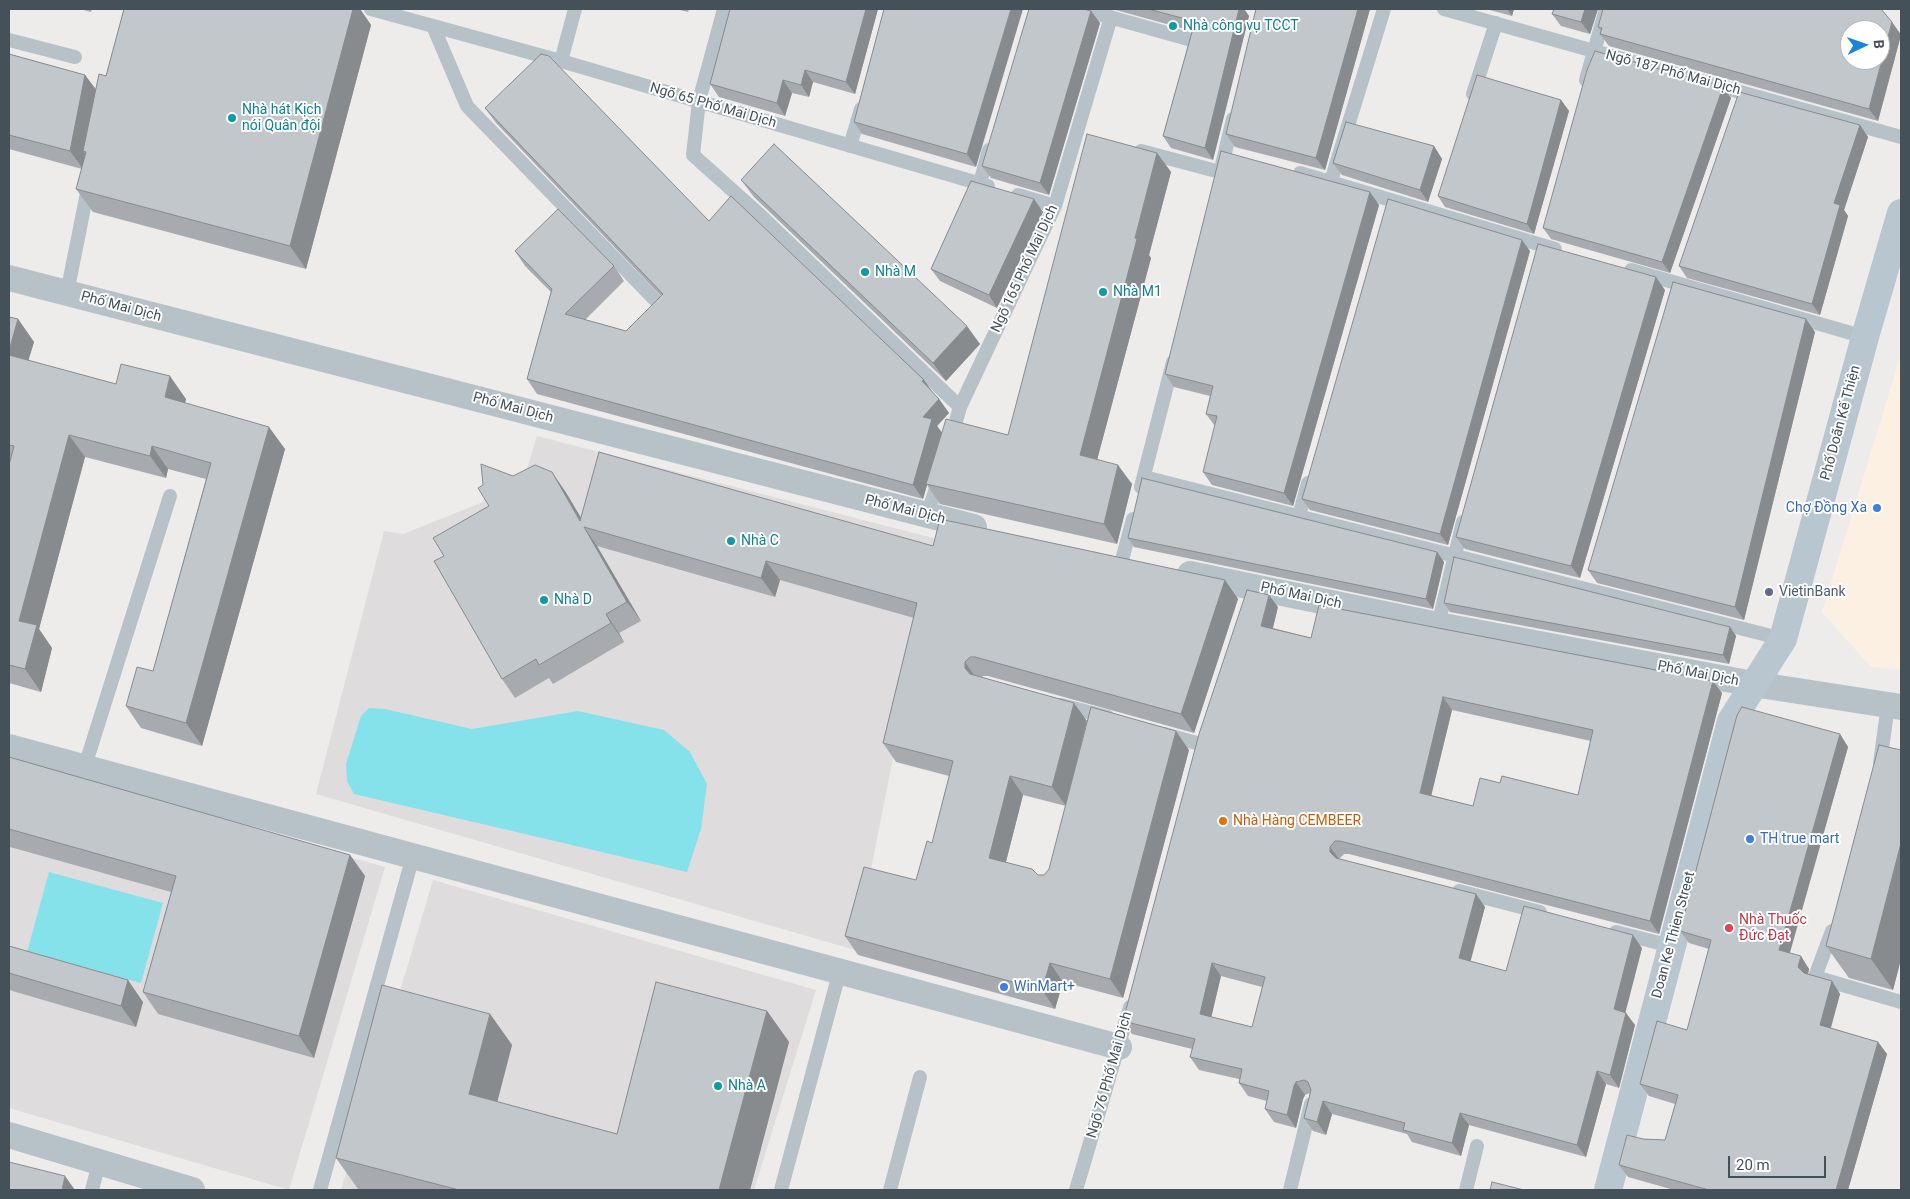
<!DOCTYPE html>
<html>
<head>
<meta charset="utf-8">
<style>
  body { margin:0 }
  #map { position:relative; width:1910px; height:1199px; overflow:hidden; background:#eeebeb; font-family:Roboto,sans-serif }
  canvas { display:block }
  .frame { position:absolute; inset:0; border:10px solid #445158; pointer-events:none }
  .north { position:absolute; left:1840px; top:20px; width:50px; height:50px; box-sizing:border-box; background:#fff; border:1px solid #b4b9bc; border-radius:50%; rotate:87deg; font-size:14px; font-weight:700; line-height:20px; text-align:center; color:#445158 }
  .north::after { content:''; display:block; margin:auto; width:18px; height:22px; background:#1a86d9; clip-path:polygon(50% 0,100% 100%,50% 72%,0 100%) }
  .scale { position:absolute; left:1728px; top:1156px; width:98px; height:22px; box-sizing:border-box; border:2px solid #445158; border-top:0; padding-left:6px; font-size:15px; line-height:18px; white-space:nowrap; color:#445158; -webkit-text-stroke:4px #fff; paint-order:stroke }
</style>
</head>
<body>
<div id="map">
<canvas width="1910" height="1199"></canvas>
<div class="frame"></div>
<div class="north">B</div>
<div class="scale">20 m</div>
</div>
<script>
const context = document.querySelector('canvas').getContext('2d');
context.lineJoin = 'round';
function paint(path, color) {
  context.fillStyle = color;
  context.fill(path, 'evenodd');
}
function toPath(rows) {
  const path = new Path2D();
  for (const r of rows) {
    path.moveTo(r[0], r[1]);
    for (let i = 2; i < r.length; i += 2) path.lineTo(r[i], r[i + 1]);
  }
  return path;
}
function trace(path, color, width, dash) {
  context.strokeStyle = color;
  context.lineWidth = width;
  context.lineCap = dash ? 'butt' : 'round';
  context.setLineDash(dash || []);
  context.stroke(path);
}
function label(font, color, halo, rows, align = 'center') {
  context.font = font + ' Roboto,sans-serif';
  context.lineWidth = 4;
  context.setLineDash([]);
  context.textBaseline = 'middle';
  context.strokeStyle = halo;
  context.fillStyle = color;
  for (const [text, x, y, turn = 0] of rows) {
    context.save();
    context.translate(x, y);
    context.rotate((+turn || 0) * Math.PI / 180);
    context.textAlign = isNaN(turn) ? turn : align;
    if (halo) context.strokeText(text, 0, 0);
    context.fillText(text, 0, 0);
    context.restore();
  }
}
paint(toPath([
  [1901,354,1901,669,1871,667,1822,612]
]), '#fbf0e2');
paint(toPath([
  [537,436,941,540,913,657,855,950,316,794,384,531,403,534,483,502,491,472,523,482],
  [9,765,385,867,289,1190,9,1108],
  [433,880,816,990,754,1190,341,1190]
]), '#dfdcdd');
paint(toPath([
  [369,708,385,709,472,729,578,711,664,730,690,752,707,784,701,829,687,872,354,794,347,781,346,764,361,716],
  [49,872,163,903,141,983,27,952]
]), '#85e2ea');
trace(toPath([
  [371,9,561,61,988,186],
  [724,9,699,101,693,155,760,215,960,407],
  [1081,9,1188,39],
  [1444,9,1901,137],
  [433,26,467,106,659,304],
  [9,40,75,57],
  [561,61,575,9],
  [1586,80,1606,9],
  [1473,94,1496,23],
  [850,146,861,109],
  [1141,151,1220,172],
  [1221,169,1233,119],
  [1300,173,1555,249],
  [1331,181,1384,9],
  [980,183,989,150],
  [1018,195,1055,206],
  [1631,270,1865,337],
  [67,293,89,183],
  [951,439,960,407,1055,206,1111,17],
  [1144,477,1783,639],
  [1141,487,1173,362],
  [927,516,939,479],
  [1299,516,1308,483],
  [1122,560,1133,519],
  [1438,625,1463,522],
  [1061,705,1108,717],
  [1164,734,1200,744],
  [1880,763,1888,705],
  [85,766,170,496],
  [1459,891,1540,912],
  [1832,931,1815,977,1901,1002],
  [1616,932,1671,946],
  [92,1190,99,1163],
  [320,1190,413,856],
  [781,1190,840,970],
  [890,1190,920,1077],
  [1076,1190,1130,1007],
  [1290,1190,1311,1104],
  [1466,1190,1477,1146]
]), '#b6c2c8', 14);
trace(toPath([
  [9,278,974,527],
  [1190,574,1438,625,1753,684,1901,707],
  [9,747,1119,1047],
  [9,1135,192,1190]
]), '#b6c2c8', 26);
trace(toPath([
  [1608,1190,1731,721,1783,639,1865,337,1901,213]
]), '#b8c6d0', 28);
paint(toPath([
  [80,9,92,9,91,12],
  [124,9,360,9,371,25,306,269,93,212,76,189,82,169,9,149,9,54,85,75,96,89,106,76],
  [676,9,689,9,688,12],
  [730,9,878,9,855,94,813,82,809,97,792,93,785,116,719,97,710,84],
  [884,9,976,167,862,134,854,122],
  [1112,9,1244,9,1249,16,1213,160,1171,148,1163,136,1192,31],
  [1256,9,1370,9,1325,170,1235,147,1226,134],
  [1486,9,1514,9,1512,16],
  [1554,9,1598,9,1590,34,1561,26,1552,14],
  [1091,11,1100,23,1049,195,991,178,982,166],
  [1892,22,1901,35,1878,121,1609,46,1600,34,1601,31,1598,27],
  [1723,87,1731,98,1670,273,1551,239,1543,228],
  [1561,100,1569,111,1534,234,1445,207,1438,196],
  [485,108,709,221,932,392,939,399,949,413,937,426,942,433,1008,435,1157,153,1171,172,1149,255,1151,258,1097,460,1132,484,1117,544,940,504,927,485,923,499,537,394,527,379,551,292,525,266,515,251,614,266,624,281,585,320,626,331,661,296,496,123],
  [1860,125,1868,137,1844,210,1848,216,1820,315,1687,278,1679,266],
  [1434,146,1442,159,1428,202,1342,175,1333,163],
  [741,180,980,344,946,381,754,197],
  [1379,205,1293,506,1212,485,1203,472,1215,426,1206,414,1210,396,1174,387,1165,374],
  [1043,212,997,308,940,281,931,269],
  [1530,251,1448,545,1310,510,1302,499],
  [1665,290,1580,578,1465,549,1456,537],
  [9,317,18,319,34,342,28,361,116,384,186,399,185,403,285,449,202,746,141,728,126,706,153,671,206,479,168,469,166,478,85,457,39,629,52,648,41,692,9,683],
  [1815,332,1744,620,1597,583,1588,570],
  [513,476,565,491,581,518,933,546,1225,580,1238,599,1194,733,988,676,983,676,982,677,1066,806,1023,795,1006,862,1038,875,1044,875,1189,750,1123,998,1063,982,1055,1009,858,955,845,936,916,880,932,843,949,776,896,762,883,743,914,618,780,580,775,597,597,546,641,621,619,633,624,642,553,684,549,678,515,698,502,679,444,556,489,506],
  [1128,538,1437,552,1444,562,1433,609,1134,547],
  [1444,603,1730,627,1736,636,1729,664,1450,612],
  [1278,607,1273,628,1311,638,1722,693,1659,934,1349,854,1344,854,1339,859,1476,894,1485,907,1470,961,1506,971,1642,948,1625,1012,1635,1025,1619,1088,1606,1084,1586,1157,1469,1125,1461,1156,1412,1142,1407,1134,1332,1114,1326,1135,1313,1131,1304,1118,1310,1093,1305,1095,1303,1099,1296,1128,1274,1122,1265,1109,1267,1101,1248,1096,1239,1083,1239,1079,1199,1070,1190,1057,1192,1049,1132,1034,1123,1021],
  [1452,710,1591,741,1578,795,1500,783,1473,806,1431,795],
  [1221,976,1262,987,1252,1027,1211,1017],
  [1840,734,1848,747,1790,953,1809,969,1808,974,1832,981,1840,994,1831,1028,1878,1042,1887,1054,1848,1190,1674,1190,1628,1177,1619,1165,1643,1139,1665,1140,1675,1104,1649,1096,1640,1084,1687,1030,1709,949,1689,943,1680,931],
  [1901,750,1901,959,1893,990,1849,978,1826,946],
  [9,757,350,855,365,876,314,1058,158,1014,143,992,171,892,10,847,9,851],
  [9,946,143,1002,136,1027,9,990],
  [767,1011,789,1042,750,1190,363,1190,358,1189,336,1158,490,1014,512,1045,497,1102,617,1134]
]), '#a7abaf');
paint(toPath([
  [353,9,360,9,371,25,306,269,290,246],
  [866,9,878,9,855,94,846,82],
  [1011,9,1023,9,976,167,967,154],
  [1239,9,1244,9,1249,16,1213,160,1205,148],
  [1358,9,1370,9,1325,170,1316,158],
  [1507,9,1514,9,1512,16],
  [1585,9,1598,9,1590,34,1581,22],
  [1091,11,1100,23,1049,195,1040,183],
  [1892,22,1901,35,1878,121,1869,109],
  [805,70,813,82,809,97,801,85],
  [85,75,98,93,83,151,86,154,83,169,70,151],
  [783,80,792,93,785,116,777,103],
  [1723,87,1731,98,1670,273,1662,262],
  [1561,100,1569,111,1534,234,1527,224],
  [1860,125,1868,137,1844,210,1848,216,1820,315,1812,304,1834,203],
  [1434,146,1442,159,1428,202,1420,190],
  [1157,153,1171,172,1149,255,1151,258,1093,475,1080,455],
  [1370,192,1379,205,1293,506,1284,493],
  [1034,199,1043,212,997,308,989,295],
  [1522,240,1530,251,1448,545,1440,534],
  [1656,277,1665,290,1580,578,1571,566],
  [18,319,34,342,23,378,9,356,9,351],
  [1806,319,1815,332,1744,620,1735,607],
  [967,326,980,344,946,381,933,363],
  [170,376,186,399,181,420,165,397],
  [924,380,934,394,922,381],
  [939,399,949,413,937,426,943,434,926,484,927,485,923,499,913,485,923,417],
  [269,427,285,449,202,746,186,723],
  [69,435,85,457,39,629,52,648,41,692,25,669,19,621],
  [152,446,168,469,166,478,150,456],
  [1118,465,1132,484,1117,544,1104,524],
  [552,472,565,491,587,528,580,521],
  [584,527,597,546,641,621,627,602],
  [1437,552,1444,562,1433,609,1426,599],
  [766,561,780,580,775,597,761,578],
  [1225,580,1238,599,1194,733,1181,714],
  [1269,595,1278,607,1270,639,1261,626],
  [606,614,619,633,624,642,611,623],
  [1730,627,1736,636,1729,664,1723,655],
  [965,662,978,681,965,668],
  [1713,681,1722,693,1659,934,1650,921],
  [1443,697,1452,710,1429,805,1420,793],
  [1074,703,1087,721,1066,806,1052,787],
  [1176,731,1189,750,1123,998,1110,979],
  [1840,734,1848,747,1787,962,1779,950],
  [1010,776,1023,795,1002,877,989,858],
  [1901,843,1901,959,1893,990,1871,959],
  [1330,847,1339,859,1339,865,1330,852],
  [350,855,365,876,314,1058,299,1036],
  [1476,894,1485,907,1468,971,1459,958],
  [1633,935,1642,948,1623,1022,1614,1009],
  [1801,956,1809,969,1807,979,1798,967],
  [1050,963,1063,982,1055,1009,1042,990],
  [1212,963,1221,976,1209,1027,1200,1014],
  [128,980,143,1002,136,1027,121,1006],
  [1832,981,1840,994,1828,1037,1820,1025],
  [767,1011,789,1042,750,1190,719,1190],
  [1626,1013,1635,1025,1619,1088,1610,1075],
  [490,1014,512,1045,491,1126,469,1094],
  [1878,1042,1887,1054,1848,1190,1836,1190],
  [1597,1071,1606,1084,1586,1157,1577,1145],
  [1296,1082,1305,1095,1303,1099,1296,1128,1287,1115,1294,1086],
  [1323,1101,1332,1114,1326,1135,1317,1122],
  [1460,1113,1469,1125,1461,1156,1452,1143],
  [65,1176,75,1190,62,1190]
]), '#888b8e');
const building = toPath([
  [124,9,353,9,290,246,76,189,86,152,83,151,99,74,106,76,124,9],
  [730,9,866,9,846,82,805,70,801,85,783,80,777,103,710,84,730,9],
  [884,9,1011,9,967,154,854,122,884,9],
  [1029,9,1084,9,1091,11,1040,183,982,166,1029,9],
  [1148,9,1239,9,1205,148,1163,136,1194,25,1182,18,1148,9],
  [1256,9,1358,9,1316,158,1226,134,1256,9],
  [1554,9,1585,9,1581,22,1552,14,1554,9],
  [1603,9,1881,9,1892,22,1869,109,1600,34,1602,28,1598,27,1603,9],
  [1850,30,1880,30,1880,60,1850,60,1850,30],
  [1595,51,1723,87,1662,262,1543,228,1587,70,1595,51],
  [9,54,85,75,70,151,9,135,9,54],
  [541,54,549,56,709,221,731,196,924,380,922,381,939,399,923,417,932,419,913,485,527,379,552,289,515,251,558,209,614,266,565,314,626,331,663,294,485,108,541,54],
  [1477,75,1561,100,1527,224,1438,196,1477,75],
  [1739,92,1860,125,1834,203,1840,205,1812,304,1679,266,1739,92],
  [1346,122,1434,146,1420,190,1333,163,1346,122],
  [1087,134,1157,153,1135,238,1137,239,1080,455,1118,465,1104,524,926,484,946,419,1008,435,1087,134],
  [774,144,967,326,933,363,741,180,774,144],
  [1221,151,1370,192,1284,493,1203,472,1217,416,1206,414,1213,386,1165,374,1221,151],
  [971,181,1034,199,989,295,931,269,971,181],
  [1388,199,1522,240,1440,534,1302,499,1388,199],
  [1538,244,1656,277,1571,566,1456,537,1538,244],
  [1673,282,1806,319,1735,607,1588,570,1673,282],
  [9,317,18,319,9,351,9,317],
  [9,355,116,384,121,364,170,376,165,397,269,427,186,723,126,706,137,667,153,671,211,463,152,446,150,456,69,435,19,621,37,625,25,669,9,665,9,465,14,446,9,445,9,355],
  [599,452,933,546,940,519,1225,580,1181,714,975,657,970,657,965,662,965,668,970,674,1074,703,1052,787,1010,776,989,858,1032,869,1038,875,1044,875,1049,869,1091,707,1176,731,1110,979,1050,963,1042,990,845,936,864,867,916,880,927,841,932,843,953,761,883,743,917,603,766,561,761,578,584,527,627,602,606,614,611,623,539,665,536,659,502,679,434,561,444,556,433,538,489,506,478,488,483,485,481,464,513,476,535,465,552,472,580,521,599,452],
  [1142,478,1437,552,1426,599,1128,538,1142,478],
  [1454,557,1730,627,1723,655,1444,603,1454,557],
  [1247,590,1269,595,1261,626,1311,638,1319,605,1713,681,1650,921,1340,841,1335,841,1330,847,1330,852,1336,858,1476,894,1459,958,1506,971,1524,906,1633,935,1614,1009,1626,1013,1610,1075,1597,1071,1577,1145,1460,1113,1452,1143,1403,1130,1405,1123,1323,1101,1317,1122,1304,1118,1311,1090,1308,1082,1304,1080,1296,1082,1294,1086,1287,1115,1265,1109,1269,1091,1239,1083,1242,1069,1190,1057,1195,1039,1123,1021,1199,734,1247,590],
  [1443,697,1593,730,1578,795,1502,776,1500,783,1480,778,1473,806,1420,793,1443,697],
  [1212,963,1265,977,1252,1027,1200,1014,1212,963],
  [1742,707,1840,734,1779,950,1801,956,1798,967,1804,973,1832,981,1820,1025,1878,1042,1836,1190,1709,1190,1619,1165,1627,1135,1643,1139,1665,1140,1678,1095,1640,1084,1657,1021,1687,1030,1711,940,1680,931,1737,715,1742,707],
  [1879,745,1901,750,1901,843,1871,959,1826,946,1879,745],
  [9,757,350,855,299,1036,143,992,176,876,9,829,9,757],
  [9,946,128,980,121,1006,9,973,9,946],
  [656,982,767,1011,719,1190,459,1190,336,1158,382,985,490,1014,469,1094,617,1134,656,982],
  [9,1162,65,1176,62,1190,9,1190,9,1162],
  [1492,1182,1524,1190,1490,1190,1492,1182]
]);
paint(building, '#c2c7cb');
trace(building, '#888b8e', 1);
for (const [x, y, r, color] of [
  [1173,26,5,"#0f9aa8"],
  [232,118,5,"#0f9aa8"],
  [865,272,5,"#0f9aa8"],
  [1103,292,5,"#0f9aa8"],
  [1877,508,5,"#3f7fe0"],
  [731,541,5,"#0f9aa8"],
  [1769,592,5,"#5c6f8a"],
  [544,600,5,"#0f9aa8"],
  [1223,821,5,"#e8710a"],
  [1750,839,5,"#3f7fe0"],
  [1729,928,5,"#e0444e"],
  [1004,987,5,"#3f7fe0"],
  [718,1086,5,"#0f9aa8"]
]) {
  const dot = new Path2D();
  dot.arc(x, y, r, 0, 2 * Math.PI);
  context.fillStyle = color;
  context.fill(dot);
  trace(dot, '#fff', 2);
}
label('14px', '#0d838f', '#fff', [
  ["Nhà công vụ TCCT",1183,26],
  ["Nhà hát Kịch",242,110],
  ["nói Quân đội",242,126],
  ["Nhà M",875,272],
  ["Nhà M1",1113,292],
  ["Nhà C",741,541],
  ["Nhà D",554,600],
  ["Nhà A",728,1086]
], 'left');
label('14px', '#445158', '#fff', [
  ["Ngõ 187 Phố Mai Dịch",1673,73,15],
  ["Ngõ 65 Phố Mai Dịch",713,106,16],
  ["Ngõ 165 Phố Mai Dịch",1025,269,-65],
  ["Phố Mai Dịch",121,307,15],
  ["Phố Mai Dịch",513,408,15],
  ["Phố Doãn Kế Thiện",1841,423,-75],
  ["Phố Mai Dịch",905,510,14],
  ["Phố Mai Dịch",1301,596,12],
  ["Phố Mai Dịch",1698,674,11],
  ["Doan Ke Thien Street",1674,935,-75],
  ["Ngõ 76 Phố Mai Dịch",1110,1075,-74]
]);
label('14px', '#366cbe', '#fff', [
  ["Chợ Đồng Xa",1867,508,"right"],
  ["TH true mart",1760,839],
  ["WinMart+",1014,987]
], 'left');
label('14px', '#4e5e75', '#fff', [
  ["VietinBank",1779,592]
], 'left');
label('14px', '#c56008', '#fff', [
  ["Nhà Hàng CEMBEER",1233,821]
], 'left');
label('14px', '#be3a42', '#fff', [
  ["Nhà Thuốc",1739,920],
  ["Đức Đạt",1739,936]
], 'left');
</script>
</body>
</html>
